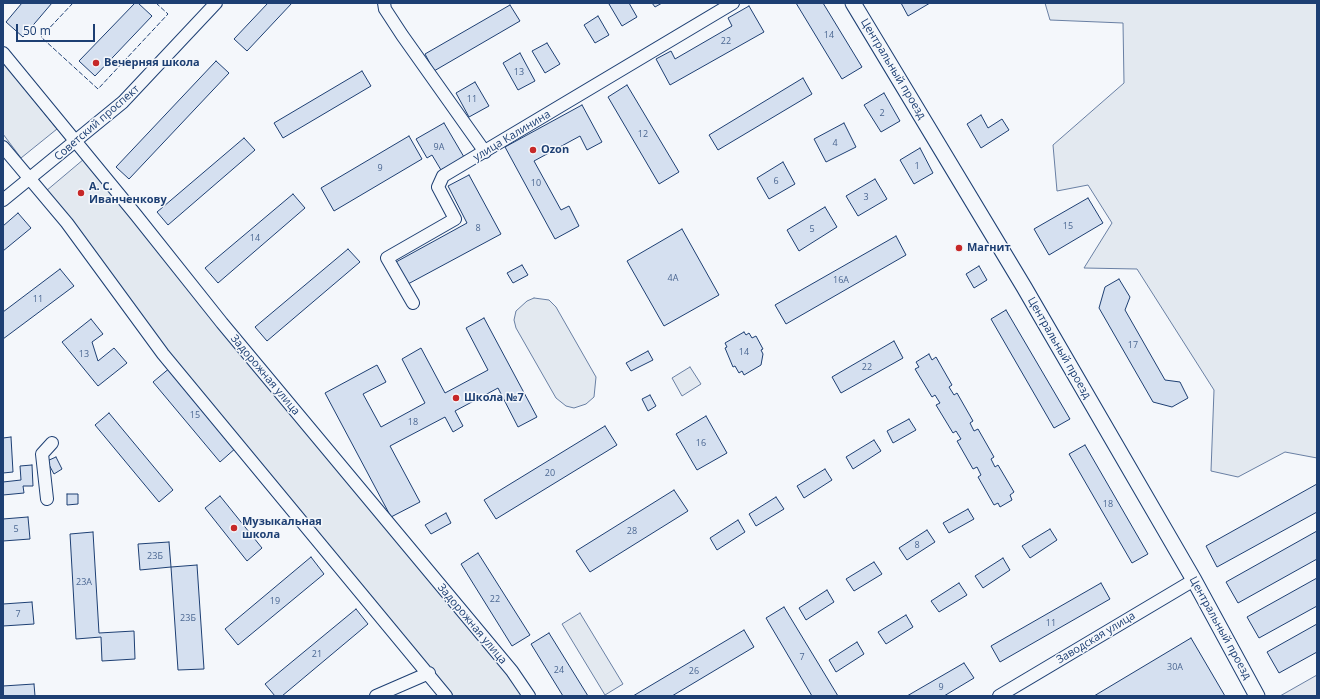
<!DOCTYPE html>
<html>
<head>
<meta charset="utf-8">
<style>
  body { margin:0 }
  #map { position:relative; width:1320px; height:699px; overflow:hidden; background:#f4f7fb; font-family:"Open Sans",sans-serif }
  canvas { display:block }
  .frame { position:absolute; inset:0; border:4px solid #1d3f73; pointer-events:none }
  .scale { position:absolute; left:16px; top:24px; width:79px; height:18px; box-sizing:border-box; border:2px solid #1d3f73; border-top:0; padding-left:5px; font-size:12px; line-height:14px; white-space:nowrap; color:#1d3f73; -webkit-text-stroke:3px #f4f7fb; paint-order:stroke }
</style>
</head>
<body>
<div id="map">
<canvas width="1320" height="699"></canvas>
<div class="frame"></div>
<div class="scale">50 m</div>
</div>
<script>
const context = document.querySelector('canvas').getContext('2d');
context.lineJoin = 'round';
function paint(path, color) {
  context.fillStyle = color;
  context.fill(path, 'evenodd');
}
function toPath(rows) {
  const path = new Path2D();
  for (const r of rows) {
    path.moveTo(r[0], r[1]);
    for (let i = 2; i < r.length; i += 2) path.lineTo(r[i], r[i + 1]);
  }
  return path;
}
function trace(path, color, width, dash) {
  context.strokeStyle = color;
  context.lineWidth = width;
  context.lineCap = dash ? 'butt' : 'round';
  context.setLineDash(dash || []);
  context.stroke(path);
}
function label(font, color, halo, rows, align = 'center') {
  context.font = font + ' "Open Sans",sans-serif';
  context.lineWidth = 3;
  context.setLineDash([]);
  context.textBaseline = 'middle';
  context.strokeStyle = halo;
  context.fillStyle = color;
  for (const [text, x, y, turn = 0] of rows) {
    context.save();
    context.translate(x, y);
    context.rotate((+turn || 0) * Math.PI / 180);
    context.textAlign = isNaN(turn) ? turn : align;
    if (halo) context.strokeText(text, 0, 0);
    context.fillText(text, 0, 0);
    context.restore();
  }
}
const green = toPath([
  [1045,3,1317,3,1317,458,1285,452,1238,477,1211,471,1214,390,1137,269,1084,268,1112,223,1088,185,1057,191,1053,145,1124,83,1123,23,1050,20,1045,3],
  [3,62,57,129,21,158,3,134,3,62],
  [84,159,529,696,446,696,251,461,46,191,84,159],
  [534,298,549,300,556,307,596,377,594,397,586,404,574,408,566,406,556,398,516,328,514,320,516,311,527,301,534,298],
  [690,367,701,384,682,396,672,378,690,367],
  [580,613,623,684,605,695,562,624,580,613]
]);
paint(green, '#e3e9f0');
trace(green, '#687fa3', 1);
const parking = toPath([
  [1317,675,1317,696,1280,696,1317,675]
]);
paint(parking, '#e3e8f0');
trace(parking, '#687fa3', 1);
const building = toPath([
  [22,3,52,3,23,37,6,22,22,3],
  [135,3,138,3,152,16,95,76,79,61,135,3],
  [268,3,292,3,247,51,234,39,268,3],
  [611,3,629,3,637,17,622,26,609,4,611,3],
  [652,3,662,3,655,7,652,3],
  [796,3,823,3,862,67,842,79,796,3],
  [901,3,930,3,908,16,901,3],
  [510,5,520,21,434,71,425,54,510,5],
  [749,6,764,32,670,85,656,59,671,51,675,59,732,26,728,18,749,6],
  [598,16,609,35,595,43,584,25,598,16],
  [547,43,560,64,545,73,532,51,547,43],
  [520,53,535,81,518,90,503,63,520,53],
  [216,61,229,73,129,179,116,167,216,61],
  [362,71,371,86,283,138,274,123,362,71],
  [803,78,812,94,718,150,709,135,803,78],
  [475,82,489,106,469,117,456,93,475,82],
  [627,85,679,172,659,184,608,97,627,85],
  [884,93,900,121,881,132,864,105,884,93],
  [582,105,602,142,587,150,580,136,534,161,561,210,569,206,579,226,555,239,505,147,582,105],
  [981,115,988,128,1002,119,1009,130,981,148,967,124,981,115],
  [444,123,464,157,441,170,432,155,427,158,416,139,444,123],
  [844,123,856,147,826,162,814,139,844,123],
  [409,136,422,159,334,211,321,188,409,136],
  [244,138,255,150,168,225,157,212,244,138],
  [920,148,933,173,914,184,900,160,920,148],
  [783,162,795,184,769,199,757,178,783,162],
  [469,175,501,234,408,284,396,262,467,223,448,186,469,175],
  [875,179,887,199,858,216,846,196,875,179],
  [293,194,305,208,218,283,205,268,293,194],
  [1088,198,1103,223,1049,255,1034,229,1088,198],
  [825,207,837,227,799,251,787,230,825,207],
  [18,213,31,228,3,251,3,226,18,213],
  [682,229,719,295,664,326,627,261,682,229],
  [896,236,906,255,786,324,775,305,896,236],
  [348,249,360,262,267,341,255,327,348,249],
  [522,265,528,275,513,283,507,273,522,265],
  [979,266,987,280,974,288,966,274,979,266],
  [60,269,74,286,3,339,3,312,60,269],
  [1119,279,1130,297,1125,310,1165,380,1180,382,1188,398,1172,407,1153,402,1099,308,1105,287,1119,279],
  [1006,310,1070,419,1054,428,991,319,1006,310],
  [484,318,537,417,518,427,498,388,455,411,463,426,453,432,445,417,390,446,420,502,391,517,325,393,377,365,386,382,363,394,381,427,425,403,402,359,421,348,445,393,488,370,466,328,484,318],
  [91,319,103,334,92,342,98,361,114,348,127,363,98,386,62,342,91,319],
  [744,332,746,335,749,333,752,338,756,336,763,349,761,350,763,354,761,365,744,375,742,371,739,373,735,366,733,367,725,348,727,347,725,343,744,332],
  [894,341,903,358,841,393,832,377,894,341],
  [648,351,653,360,631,371,626,363,648,351],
  [929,354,932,360,936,357,952,385,949,387,954,395,957,393,973,421,970,423,974,431,978,429,994,457,991,459,995,467,998,465,1014,492,1010,495,1012,500,1000,507,998,503,994,505,978,477,981,475,977,467,973,469,957,441,961,439,956,431,953,433,936,405,940,403,935,395,932,397,915,369,919,367,916,362,929,354],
  [171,367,237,447,220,462,153,382,171,367],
  [650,395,656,406,648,411,642,399,650,395],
  [109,413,173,490,159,502,95,425,109,413],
  [706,416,727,453,697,470,676,434,706,416],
  [909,419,916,430,893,443,887,431,909,419],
  [605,426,617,445,496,519,484,500,605,426],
  [11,437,13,472,3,473,3,438,11,437],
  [874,440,881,451,853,469,846,457,874,440],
  [1085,445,1148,554,1132,563,1069,454,1085,445],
  [56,457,62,469,54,474,47,461,56,457],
  [32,465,33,486,23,486,24,493,3,495,3,482,21,480,20,466,32,465],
  [825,469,832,480,804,498,797,486,825,469],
  [1317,484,1317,512,1217,567,1206,546,1317,484],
  [674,490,688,511,590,572,576,551,674,490],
  [67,494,78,494,78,504,67,505,67,494],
  [220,496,262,548,247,561,205,508,220,496],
  [776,497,784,509,756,526,749,514,776,497],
  [968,509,974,519,949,533,943,523,968,509],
  [446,513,451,523,431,534,425,525,446,513],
  [28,517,30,539,3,541,3,519,28,517],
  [738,520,745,532,717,550,710,538,738,520],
  [1050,529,1057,540,1030,558,1022,546,1050,529],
  [927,530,935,542,907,560,899,548,927,530],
  [1317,531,1317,559,1238,603,1226,582,1317,531],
  [93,532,99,633,134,631,135,659,102,661,101,637,76,639,70,534,93,532],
  [169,542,171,567,140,570,138,544,169,542],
  [478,553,530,635,512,646,461,564,478,553],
  [311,557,324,574,238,645,225,629,311,557],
  [1003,558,1010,570,983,588,975,576,1003,558],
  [874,562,882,574,854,591,846,579,874,562],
  [197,565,204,669,178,670,171,567,197,565],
  [1317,578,1317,606,1259,638,1247,617,1317,578],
  [959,583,967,595,939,612,931,601,959,583],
  [1101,583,1110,599,1000,662,991,646,1101,583],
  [827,590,834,602,806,620,799,608,827,590],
  [32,602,34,624,3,626,3,604,32,602],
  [784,607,838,696,812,696,766,618,784,607],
  [356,609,368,624,282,696,275,696,265,684,356,609],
  [906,615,913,627,886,644,878,632,906,615],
  [1317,624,1317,652,1279,673,1267,652,1317,624],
  [744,630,754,647,672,696,633,696,744,630],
  [549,633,588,696,563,696,531,644,549,633],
  [1191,638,1225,696,1094,696,1191,638],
  [857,642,864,654,836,672,829,660,857,642],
  [964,663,974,678,944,696,907,696,964,663],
  [34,684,35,696,3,696,3,686,34,684]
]);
paint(building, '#d5e0f0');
trace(building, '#1d3f73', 1);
const minor = toPath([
  [384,3,385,9,402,35,485,152],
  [3,53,136,215,222,323,512,671,529,696],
  [3,147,67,223,163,354,446,696],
  [3,200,123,102,216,3],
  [413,303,387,258,455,219,438,187,443,176,733,3],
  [47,499,42,454,52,443],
  [376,696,429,673],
  [999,696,1194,580]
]);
const major = toPath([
  [853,3,1024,287,1194,580,1257,696]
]);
trace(minor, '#1d3f73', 14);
trace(major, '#1d3f73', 17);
trace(minor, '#f4f7fb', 12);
trace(major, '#f4f7fb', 15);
trace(toPath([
  [73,3,41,37,98,89,168,14,156,3]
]), '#1d3f73', 1, [5, 2]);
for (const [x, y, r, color] of [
  [96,63,4,"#c62828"],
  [533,150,4,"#c62828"],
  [81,193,4,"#c62828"],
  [959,248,4,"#c62828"],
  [456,398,4,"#c62828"],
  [234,528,4,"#c62828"]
]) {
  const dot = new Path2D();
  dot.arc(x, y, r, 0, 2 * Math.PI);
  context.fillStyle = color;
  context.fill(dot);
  trace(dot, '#f4f7fb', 1.5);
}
label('9px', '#4b6792', null, [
  ["14",829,35],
  ["22",726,41],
  ["13",519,72],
  ["11",472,99],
  ["2",882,113],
  ["12",643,134],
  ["4",835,143],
  ["9А",439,147],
  ["1",917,166],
  ["9",380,168],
  ["6",776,181],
  ["10",536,183],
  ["3",866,197],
  ["15",1068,226],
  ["8",478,228],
  ["5",812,229],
  ["14",255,238],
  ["4А",673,278],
  ["16А",841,280],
  ["11",38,299],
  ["17",1133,345],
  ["14",744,352],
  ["13",84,354],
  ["22",867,367],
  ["15",195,415],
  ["18",413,422],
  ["16",701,443],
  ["20",550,473],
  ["18",1108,504],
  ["5",16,529],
  ["28",632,531],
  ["8",917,545],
  ["23Б",155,556],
  ["23А",84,582],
  ["22",495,599],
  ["19",275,601],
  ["7",18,614],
  ["23Б",188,618],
  ["11",1051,623],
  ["21",317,654],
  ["7",802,657],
  ["30А",1175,667],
  ["24",559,670],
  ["26",694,671],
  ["9",941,687]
]);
label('bold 11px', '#1d3f73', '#f4f7fb', [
  ["Вечерняя школа",104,63],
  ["Ozon",541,150],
  ["А. С.",89,187],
  ["Иванченкову",89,200],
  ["Магнит",967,248],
  ["Школа №7",464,398],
  ["Музыкальная",242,522],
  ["школа",242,535]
], 'left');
label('11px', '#1d3f73', '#f4f7fb', [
  ["Центральный проезд",893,69,59],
  ["Советский проспект",97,123,-41],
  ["улица Калинина",512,136,-31],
  ["Центральный проезд",1059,348,60],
  ["Задорожная улица",265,375,50],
  ["Задорожная улица",472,624,50],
  ["Центральный проезд",1220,628,61],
  ["Заводская улица",1096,638,-31]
]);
</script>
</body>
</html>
